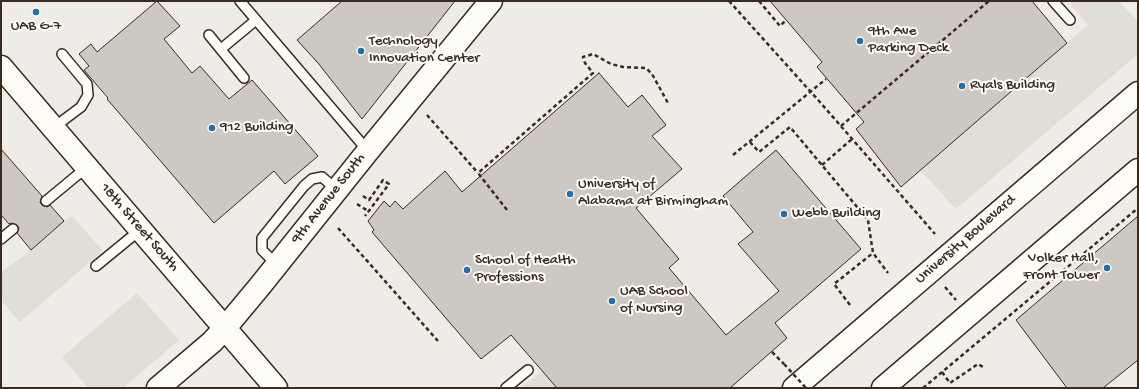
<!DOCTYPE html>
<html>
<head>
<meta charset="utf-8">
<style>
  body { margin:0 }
  #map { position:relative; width:1139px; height:389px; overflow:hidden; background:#fdfcf7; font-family:"Gochi Hand",sans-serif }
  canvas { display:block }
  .frame { position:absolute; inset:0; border:2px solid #3b2a1e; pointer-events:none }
</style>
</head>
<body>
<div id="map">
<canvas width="1139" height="389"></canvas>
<div class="frame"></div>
</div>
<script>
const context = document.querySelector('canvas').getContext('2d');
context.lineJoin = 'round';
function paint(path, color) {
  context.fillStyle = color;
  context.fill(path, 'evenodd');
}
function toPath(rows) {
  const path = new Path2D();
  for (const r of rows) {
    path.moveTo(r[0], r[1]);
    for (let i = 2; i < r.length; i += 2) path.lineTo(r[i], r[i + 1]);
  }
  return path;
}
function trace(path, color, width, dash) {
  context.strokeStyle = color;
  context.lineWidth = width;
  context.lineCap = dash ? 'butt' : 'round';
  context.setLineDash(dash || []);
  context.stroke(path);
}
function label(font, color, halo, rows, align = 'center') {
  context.font = font + ' "Gochi Hand",sans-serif';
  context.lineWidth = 4;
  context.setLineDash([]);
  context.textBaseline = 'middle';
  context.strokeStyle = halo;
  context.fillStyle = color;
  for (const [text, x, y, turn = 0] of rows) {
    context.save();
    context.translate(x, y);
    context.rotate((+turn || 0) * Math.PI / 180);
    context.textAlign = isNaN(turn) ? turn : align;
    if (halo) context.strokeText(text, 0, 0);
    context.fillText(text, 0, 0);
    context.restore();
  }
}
paint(toPath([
  [1,1,1138,1,1138,388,1,388]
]), '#efece7');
paint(toPath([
  [1072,1,1119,1,1138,22,1138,54,956,209,920,170,1088,25,1071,5],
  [72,216,103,251,20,322,1,300,1,273,31,250,64,221],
  [137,293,179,340,123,388,88,388,62,357],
  [542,371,557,388,520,388]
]), '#e1ded7');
const building = toPath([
  [157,1,180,26,164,39,192,73,200,66,229,99,252,80,318,156,285,184,274,171,214,223,107,99,108,98,84,70,89,66,79,54,91,44,97,52,157,1],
  [342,1,455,1,362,119,318,63,297,40,342,1],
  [770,1,1032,1,1067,43,901,187,856,129,864,122,817,67,822,62,770,1],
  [599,73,628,107,642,95,666,125,652,136,682,169,636,208,679,259,669,268,726,335,779,291,738,244,753,232,723,196,776,150,861,249,775,323,787,338,730,388,557,388,511,335,481,359,372,232,374,230,368,221,384,201,390,207,395,201,403,209,445,171,462,192,599,73],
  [1,149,42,196,40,202,42,205,47,207,50,205,64,221,31,250,17,233,19,228,17,225,12,223,9,224,1,215,1,149],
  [1138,216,1138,360,1103,388,1067,388,1016,320,1138,216]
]);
paint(building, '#cdc8c2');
trace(building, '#3b2a1e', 1);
const service = toPath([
  [240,1,368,151],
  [1053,1,1070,20],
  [209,35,244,78],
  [221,49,256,20],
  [53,128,81,107,88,95,87,84,62,54],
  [46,201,87,167],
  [1,239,13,229],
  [277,265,262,250,262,238,304,186,312,179,322,177,337,190],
  [96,266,140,230],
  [506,388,528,370]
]);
const tertiary = toPath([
  [1,67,276,388],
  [158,388,212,342,225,328,260,286,368,151,491,1]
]);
const secondary = toPath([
  [794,388,1138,93],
  [883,388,1138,170]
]);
trace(service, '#3b2a1e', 12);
trace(tertiary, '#3b2a1e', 25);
trace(secondary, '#3b2a1e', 25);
trace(toPath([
  [729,1,819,101,935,234],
  [759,1,780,26,786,20],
  [427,115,478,173],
  [841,126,989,1],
  [750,142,759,152,790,127,868,220,873,253,888,273],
  [733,155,826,79],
  [822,165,852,139],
  [363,196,369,200,383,180,389,184,365,216],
  [357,204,368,211],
  [507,210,478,173,593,73,585,63,583,57,593,54,611,64,623,67,646,68,652,74,668,103],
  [338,228,438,341],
  [945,287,956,300],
  [850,305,834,284,873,253],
  [772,352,784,364],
  [942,372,950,383,978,364,983,367],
  [923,388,1138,208]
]), '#3b2a1e', 2.5, [4, 3]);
trace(service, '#fdfcf7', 9);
trace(tertiary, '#fdfcf7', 22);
trace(secondary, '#fdfcf7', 22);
trace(toPath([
  [784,364,806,388]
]), '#3b2a1e', 2.5, [4, 3]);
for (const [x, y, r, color] of [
  [36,12,4,"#1f6fb2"],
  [860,41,4,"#1f6fb2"],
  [361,51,4,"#1f6fb2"],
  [962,86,4,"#1f6fb2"],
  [212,128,4,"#1f6fb2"],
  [570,194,4,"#1f6fb2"],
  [784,214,4,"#1f6fb2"],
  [1107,268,4,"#1f6fb2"],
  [467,270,4,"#1f6fb2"],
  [612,301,4,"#1f6fb2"]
]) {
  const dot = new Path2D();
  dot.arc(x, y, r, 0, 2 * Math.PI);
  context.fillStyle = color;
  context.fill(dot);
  trace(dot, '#fdfcf7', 1.5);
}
label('15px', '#3b2a1e', '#fdfcf7', [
  ["UAB G-7",36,27,"center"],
  ["9th Ave",868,32],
  ["Parking Deck",868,49],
  ["Technology",369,42],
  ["Innovation Center",369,59],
  ["Ryals Building",970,86],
  ["912 Building",220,128],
  ["University of",578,185],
  ["Alabama at Birmingham",578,202],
  ["Webb Building",792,214],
  ["Volker Hall,",1099,259,"right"],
  ["Front Tower",1099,276,"right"],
  ["School of Health",475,261],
  ["Professions",475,278],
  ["UAB School",620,292],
  ["of Nursing",620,309]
], 'left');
label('15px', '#3b2a1e', '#fdfcf7', [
  ["9th Avenue South",329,199,-52],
  ["18th Street South",139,228,49],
  ["University Boulevard",966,240,-41]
]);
</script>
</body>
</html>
